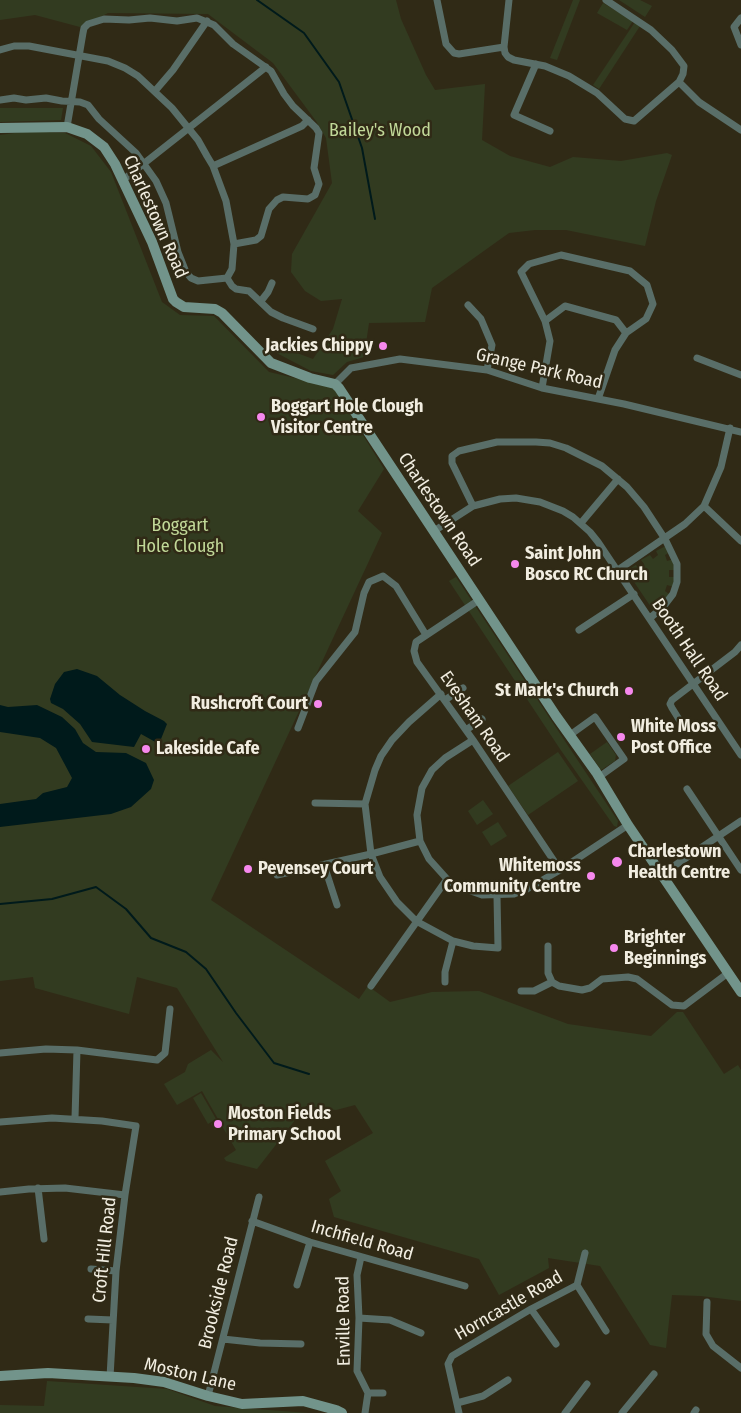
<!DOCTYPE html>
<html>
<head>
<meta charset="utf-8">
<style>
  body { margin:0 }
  canvas { display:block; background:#302a16 }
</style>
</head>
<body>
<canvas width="741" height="1413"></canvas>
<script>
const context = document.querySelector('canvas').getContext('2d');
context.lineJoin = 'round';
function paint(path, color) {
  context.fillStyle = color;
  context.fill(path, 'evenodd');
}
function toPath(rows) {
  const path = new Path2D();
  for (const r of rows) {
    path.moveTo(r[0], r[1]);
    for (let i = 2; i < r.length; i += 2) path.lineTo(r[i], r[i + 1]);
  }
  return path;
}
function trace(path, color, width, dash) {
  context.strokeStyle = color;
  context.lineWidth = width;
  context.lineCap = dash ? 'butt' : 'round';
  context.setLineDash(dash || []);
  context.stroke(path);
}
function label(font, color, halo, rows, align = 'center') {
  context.font = font + ' "Fira Sans Condensed",sans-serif';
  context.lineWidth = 5;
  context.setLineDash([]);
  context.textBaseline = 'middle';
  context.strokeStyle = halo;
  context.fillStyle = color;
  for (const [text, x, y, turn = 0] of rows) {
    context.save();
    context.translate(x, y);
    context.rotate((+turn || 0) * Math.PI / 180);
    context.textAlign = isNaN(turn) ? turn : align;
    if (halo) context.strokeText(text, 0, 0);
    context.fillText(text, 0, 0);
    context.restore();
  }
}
paint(toPath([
  [0,0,396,0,401,19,426,75,435,90,485,84,482,140,510,156,550,167,573,157,621,161,667,153,672,155,656,201,645,246,566,230,535,230,509,233,432,288,425,322,369,323,364,357,347,362,333,375,311,371,269,349,273,344,313,359,333,329,342,299,321,301,305,291,291,272,292,254,332,183,326,138,316,121,273,63,208,14,108,13,80,27,35,15,0,20],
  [573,0,580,0,557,60,550,58],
  [619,0,640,0,652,6,645,17],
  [603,3,633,21,627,30,597,13],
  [635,22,640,26,599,89,593,85],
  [0,108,63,108,61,120,0,122],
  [29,131,65,133,91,146,111,172,162,302,180,315,214,316,269,372,333,387,384,469,358,511,382,533,211,900,359,999,368,986,390,1002,432,992,479,991,568,1024,651,1036,677,1012,683,1012,724,1074,738,1065,741,1070,741,1301,701,1296,672,1295,666,1348,650,1345,600,1266,548,1258,549,1268,499,1295,479,1259,334,1217,329,1199,341,1191,325,1161,373,1133,355,1105,336,1110,306,1106,257,1169,226,1161,224,1158,236,1150,222,1126,215,1130,211,1124,218,1119,202,1091,177,1105,164,1084,185,1072,188,1064,211,1050,223,1062,177,988,137,977,129,1014,35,988,33,977,0,981,0,135],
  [666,546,670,552,665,555,667,561,674,559,675,570,669,570,669,577,675,577,674,587,667,585,665,591,670,595,664,603,660,599,656,603,659,607,653,610,628,573,629,569,636,565,638,568,644,564,641,560,650,555,653,559,658,555,656,551],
  [456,577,618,821,617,827,614,826,560,749,449,581],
  [607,742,616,755,615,761,601,770,590,754],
  [558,752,578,781,528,815,508,786],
  [483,800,493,814,477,825,468,811],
  [498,822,507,836,491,846,482,832],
  [201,1093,216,1119,208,1124,193,1098],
  [47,1381,167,1389,215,1406,309,1413,0,1413,0,1405,44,1406]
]), '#323b20');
paint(toPath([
  [77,669,97,676,120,695,145,711,164,721,167,724,159,744,141,734,134,747,92,742,80,724,63,709,51,703,50,699,55,684,64,672],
  [0,705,8,707,37,705,62,717,75,729,83,743,96,752,126,753,146,763,154,780,151,789,131,807,111,814,0,827,0,804,36,799,43,793,67,787,72,778,56,748,40,738,0,732]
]), '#001a1b');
trace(toPath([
  [257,0,304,33,339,82,362,148,375,219],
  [0,904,52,899,96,887,126,909,151,938,186,952,206,969,236,1013,274,1063,309,1074]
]), '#001a1b', 2);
trace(toPath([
  [437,0,446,44,454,53,459,54,504,47],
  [509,0,504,47,505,53,508,57,514,60,545,66,569,76,597,93,625,119,634,121,679,82,683,74,684,66,672,50,651,30,606,0],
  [741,18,734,27,741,45],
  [0,50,14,46,29,46,108,61,125,68,138,76,172,108,198,140,207,156,213,166,226,201,234,244,232,269,227,278,198,281,191,278,186,272,178,252,166,203,156,181,136,153,99,119,88,105,80,102,62,101,46,98,26,100,14,98,0,100],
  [536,64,514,115,550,131],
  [679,82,699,102,741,130],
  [155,91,173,70,207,21],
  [67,127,83,33,84,28,88,24,104,19,129,20,150,18,177,21,197,18,214,25,233,44,271,71,284,94,293,106,316,128,319,133,314,168,319,184,315,195,308,199,283,197,277,200,269,209,261,236,256,240,234,244],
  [213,166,291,131,302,126,308,120],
  [123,180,266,67],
  [227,278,232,286,236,289,249,291,271,312,283,318,313,329],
  [261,301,268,292,272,283],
  [468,305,481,319,492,345,487,370],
  [545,321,565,306,616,320,626,333],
  [697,358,741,375],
  [335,384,351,368,400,359,487,370,542,388,624,404,741,432],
  [542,388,550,341,545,321,521,272,529,264,561,255,630,271,647,285,653,304,646,319,626,333,615,350,598,399],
  [473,506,452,463,452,456,459,451,497,442,536,442,550,443,566,448,602,466,627,487,644,507,665,539,677,564,677,582,673,594,663,607,650,618],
  [704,506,741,541],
  [581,523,618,479],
  [434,531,473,506,500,499,516,498,540,502,563,511,573,517,590,532,598,542,741,755],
  [618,570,685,524,704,506,721,467,730,428],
  [479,600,416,642,414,651,417,662,473,740,560,870],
  [579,630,634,594],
  [441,694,409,722,392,740,381,756,375,770,365,804,371,854,380,877,397,902,416,921,453,941,473,946,498,948,497,896],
  [445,700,463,688],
  [298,728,316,681,355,632,364,593,369,582,383,576,396,586,426,635],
  [685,729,672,708,670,704,672,700,735,652,741,645],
  [466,730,482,719],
  [570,735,595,717,624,759,599,777],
  [473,740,445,758,432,770,422,788,417,815,420,841,429,859,447,879,457,886,482,895,514,894,527,889,560,870,628,825],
  [687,789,741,870],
  [315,803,365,804],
  [324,865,337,905],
  [662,874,741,821],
  [277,875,371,854,420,841],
  [445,982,445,972,453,941],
  [552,982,559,986,582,990,590,988,602,979,628,977,637,979,672,1005,684,1006,728,973],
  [371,986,447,879],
  [521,991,534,991,552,982,548,973,548,946],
  [0,1053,46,1049,77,1050,157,1060,165,1053,170,1009],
  [75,1118,77,1050],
  [0,1122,52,1118,102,1121,136,1126,125,1195,116,1271,110,1377],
  [38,1188,44,1239],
  [0,1192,29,1189,65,1188,125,1195],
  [252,1221,310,1242,465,1286],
  [361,1257,357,1275,359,1318,357,1371,368,1393,365,1413],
  [91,1269,116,1271],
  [297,1285,310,1242],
  [577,1285,606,1331],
  [707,1302,706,1334,713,1346,741,1368],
  [531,1309,556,1344],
  [359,1318,390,1320,421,1333],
  [88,1319,113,1320],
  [223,1339,260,1343,301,1344],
  [368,1393,383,1393],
  [208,1396,259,1197],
  [457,1403,483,1396,508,1380],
  [459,1413,448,1364,452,1356,531,1309,577,1285,585,1253],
  [565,1413,587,1384],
  [622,1413,654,1374],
  [694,1413,696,1410]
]), '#596e68', 7);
trace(toPath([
  [0,128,67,127,87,134,104,147,115,164,152,242,173,299,176,302,184,307,215,309,222,313,271,363,310,378,335,384,339,388,556,716,596,772,628,825,741,992],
  [0,1376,48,1373,134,1378,164,1382,208,1396,242,1404,303,1401,336,1410,342,1413]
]), '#72948b', 10);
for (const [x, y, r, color] of [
  [383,346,5,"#f688ed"],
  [261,417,5,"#f688ed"],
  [515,564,5,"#f688ed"],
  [629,691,5,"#f688ed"],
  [318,704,5,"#f688ed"],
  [621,737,5,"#f688ed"],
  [146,749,5,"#f688ed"],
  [617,862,6,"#f688ed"],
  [248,869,5,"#f688ed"],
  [591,876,5,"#f688ed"],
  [614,948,5,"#f688ed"],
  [218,1124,5,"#f688ed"]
]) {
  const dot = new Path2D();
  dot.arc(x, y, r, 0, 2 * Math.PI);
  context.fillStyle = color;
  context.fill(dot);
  trace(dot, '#302a16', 2);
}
label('18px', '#c1d898', '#302a16', [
  ["Bailey's Wood",380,131],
  ["Boggart",180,526],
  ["Hole Clough",180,547]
]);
label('18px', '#f1ede0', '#302a16', [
  ["Charlestown Road",155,217,66],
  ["Grange Park Road",539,369,13],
  ["Charlestown Road",439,510,56],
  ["Booth Hall Road",689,650,56],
  ["Evesham Road",474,717,55],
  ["Inchfield Road",362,1241,16],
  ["Croft Hill Road",105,1250,-84],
  ["Brookside Road",219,1293,-76],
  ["Horncastle Road",509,1306,-30],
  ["Enville Road",344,1321,-91],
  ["Moston Lane",190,1375,13]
]);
label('bold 18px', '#f1ede0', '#302a16', [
  ["Jackies Chippy",373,346,"right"],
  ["Boggart Hole Clough",271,407],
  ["Visitor Centre",271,428],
  ["Saint John",525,554],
  ["Bosco RC Church",525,575],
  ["St Mark's Church",619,691,"right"],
  ["Rushcroft Court",308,704,"right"],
  ["White Moss",631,727],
  ["Post Office",631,748],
  ["Lakeside Cafe",156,749],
  ["Charlestown",628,852],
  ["Health Centre",628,873],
  ["Whitemoss",581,866,"right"],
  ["Community Centre",581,887,"right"],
  ["Pevensey Court",258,869],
  ["Brighter",624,938],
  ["Beginnings",624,959],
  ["Moston Fields",228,1114],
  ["Primary School",228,1135]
], 'left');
</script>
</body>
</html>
